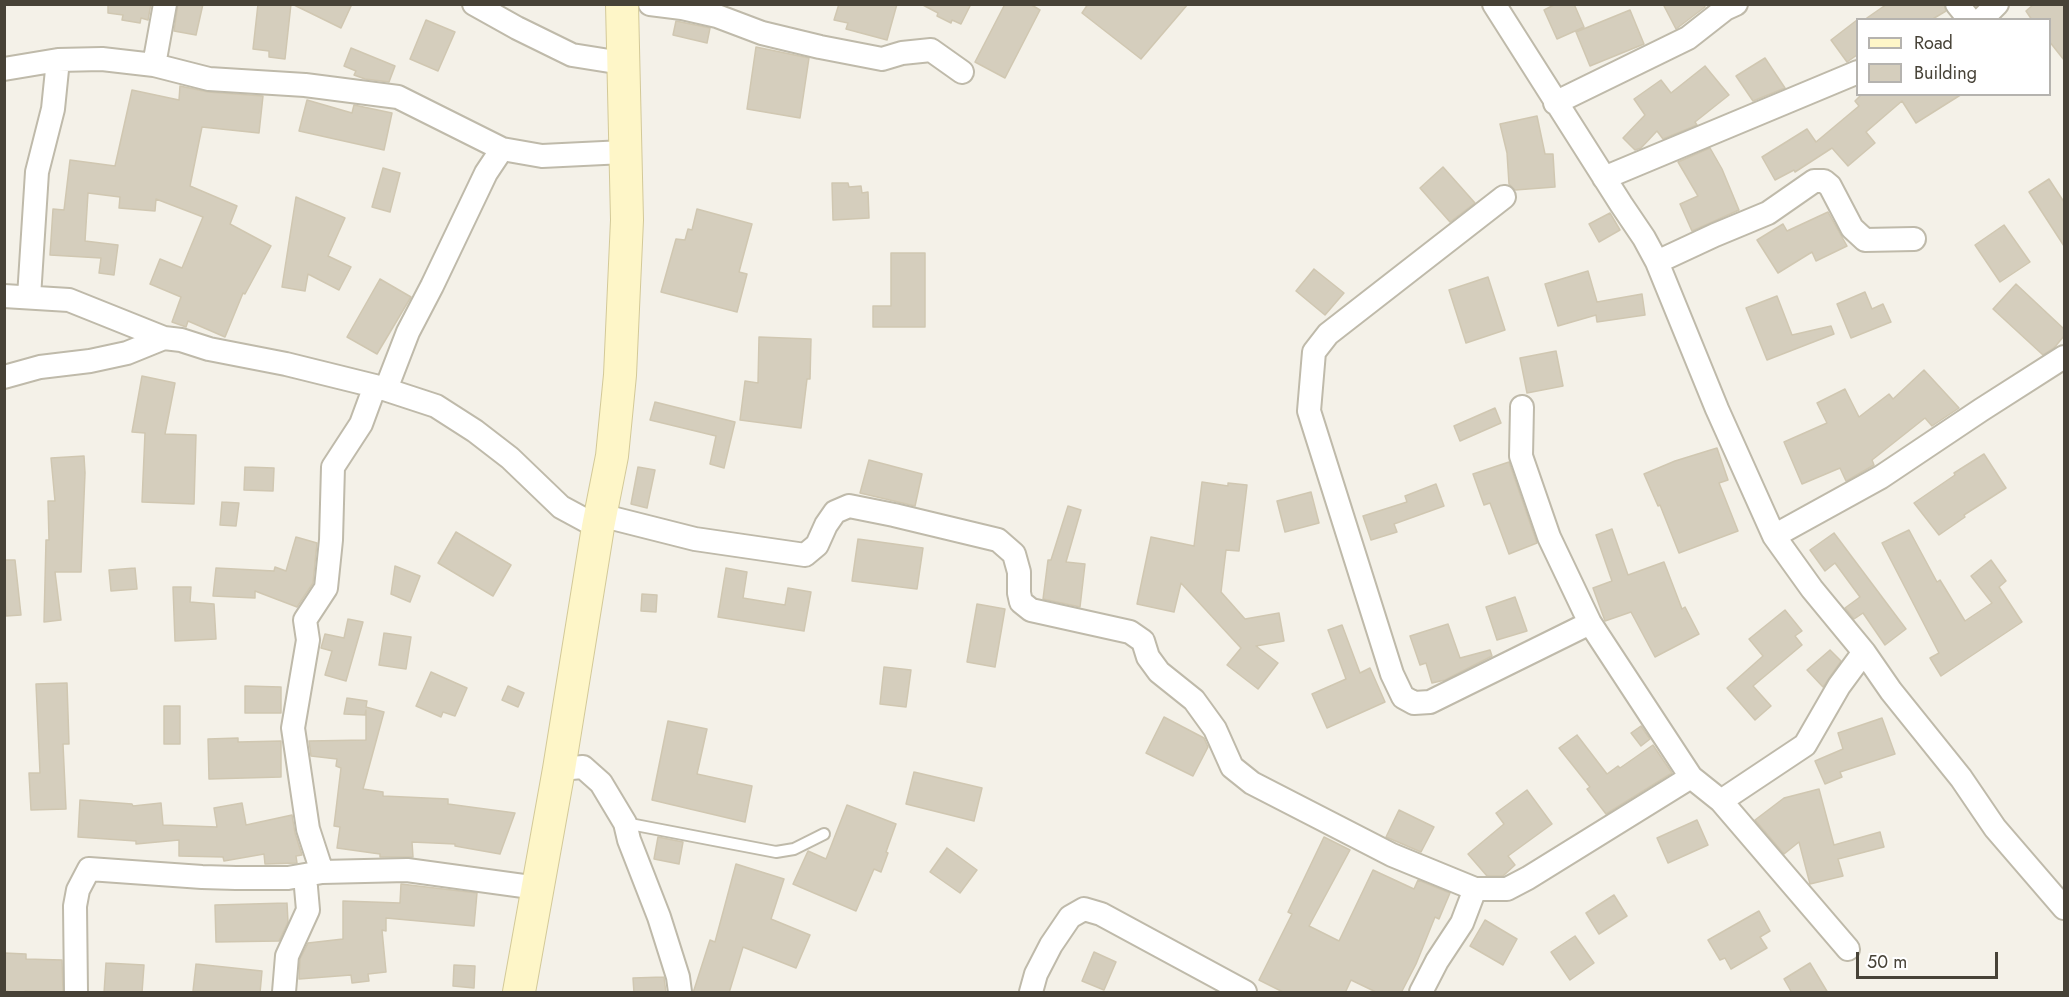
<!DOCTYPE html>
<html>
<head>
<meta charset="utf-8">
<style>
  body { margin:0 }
  #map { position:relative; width:2069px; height:997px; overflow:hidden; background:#f4f1e8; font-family:Jost,sans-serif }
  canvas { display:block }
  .frame { position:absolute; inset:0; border:6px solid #474237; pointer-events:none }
  .legend { position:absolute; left:1856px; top:18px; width:195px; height:78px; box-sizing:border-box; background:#fff; border:2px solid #b5b3af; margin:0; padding:8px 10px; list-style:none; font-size:18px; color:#474237 }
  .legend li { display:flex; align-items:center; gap:12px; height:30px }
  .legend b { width:30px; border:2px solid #b5b3af }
  .scale { position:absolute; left:1856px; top:952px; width:142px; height:27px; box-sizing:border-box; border:3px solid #474237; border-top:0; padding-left:8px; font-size:18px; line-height:21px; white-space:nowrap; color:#474237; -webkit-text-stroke:4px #fff; paint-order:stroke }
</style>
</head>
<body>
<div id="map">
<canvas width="2069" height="997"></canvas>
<div class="frame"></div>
<ul class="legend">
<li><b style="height:8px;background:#fef6c8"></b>Road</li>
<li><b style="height:16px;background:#d5cebd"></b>Building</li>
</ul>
<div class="scale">50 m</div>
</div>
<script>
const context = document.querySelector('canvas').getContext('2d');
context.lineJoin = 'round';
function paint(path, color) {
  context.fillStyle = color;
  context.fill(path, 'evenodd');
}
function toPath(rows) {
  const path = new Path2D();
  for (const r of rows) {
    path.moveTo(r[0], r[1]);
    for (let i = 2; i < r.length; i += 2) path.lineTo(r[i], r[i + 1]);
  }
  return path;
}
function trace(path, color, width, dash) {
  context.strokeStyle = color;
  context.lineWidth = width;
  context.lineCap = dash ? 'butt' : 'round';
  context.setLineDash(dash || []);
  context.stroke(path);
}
const building = toPath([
  [108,4,151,4,148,20,141,18,140,23,122,20,123,15,108,13,108,4],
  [178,4,203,4,196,35,174,31,178,4],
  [258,4,291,4,285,59,269,57,269,51,253,49,258,4],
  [292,4,352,4,341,28,292,4],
  [839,4,897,4,887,40,846,29,848,23,834,20,839,4],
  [921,4,971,4,961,24,952,20,951,23,937,16,938,13,921,4],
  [1005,4,1030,4,1040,10,1005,78,975,62,1005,4],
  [1088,4,1188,4,1141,59,1082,13,1088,4],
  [1556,4,1574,4,1584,27,1557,39,1544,10,1556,4],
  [1663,4,1704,4,1705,7,1676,29,1663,4],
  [1887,4,1944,4,1946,11,1931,20,1864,20,1887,4],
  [2034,4,2064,4,2064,60,2049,41,2049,20,2032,20,2026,11,2034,4],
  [1630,10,1644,44,1590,66,1576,32,1630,10],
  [426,20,455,32,438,71,410,59,426,20],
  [1857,20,1857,55,1847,62,1831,40,1857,20],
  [676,21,710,28,707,43,673,35,676,21],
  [756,47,809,58,800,118,747,109,756,47],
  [351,48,395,66,389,82,365,79,354,75,356,71,344,66,351,48],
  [1765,58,1785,88,1753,101,1736,76,1765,58],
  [1705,66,1729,95,1695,122,1697,125,1663,139,1657,131,1641,148,1635,150,1623,138,1645,115,1634,99,1661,80,1671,93,1705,66],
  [180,86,208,92,263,96,259,133,202,127,190,186,237,206,230,224,271,246,245,294,243,293,225,337,188,321,186,327,172,322,181,297,150,284,160,259,182,268,203,217,156,199,155,211,119,208,120,197,88,193,85,241,118,245,114,275,99,273,101,258,50,255,53,209,64,210,70,160,115,166,132,90,179,100,180,86],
  [1862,94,1962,94,1916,123,1902,101,1866,132,1875,143,1848,166,1832,148,1795,172,1794,170,1775,180,1762,157,1807,129,1816,142,1859,106,1855,101,1862,94],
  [307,100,352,113,354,105,392,113,384,150,299,131,307,100],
  [1537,116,1545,154,1553,154,1555,187,1515,190,1509,184,1507,153,1500,124,1537,116],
  [1710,148,1722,169,1739,210,1692,231,1680,204,1698,196,1678,162,1710,148],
  [1443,167,1475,203,1450,222,1420,188,1443,167],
  [383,168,400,173,390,212,372,207,383,168],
  [2049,179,2064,202,2064,246,2029,192,2049,179],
  [832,183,848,183,849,187,861,186,862,193,868,192,869,218,833,220,832,183],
  [296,197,345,218,328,256,351,267,339,290,308,274,305,291,282,287,296,197],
  [697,209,752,224,739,272,747,274,737,312,661,292,676,239,685,240,688,229,692,230,697,209],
  [1828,212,1847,246,1816,261,1812,252,1778,273,1757,240,1783,224,1787,231,1828,212],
  [1610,213,1620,230,1599,242,1589,224,1610,213],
  [2004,225,2030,262,2000,282,1975,245,2004,225],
  [891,253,925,253,925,327,873,327,873,306,891,306,891,253],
  [1314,269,1344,293,1325,315,1296,291,1314,269],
  [1588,271,1597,302,1642,294,1645,315,1597,322,1596,315,1558,326,1545,284,1588,271],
  [1488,277,1505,330,1466,343,1449,290,1488,277],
  [380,279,411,297,377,354,347,337,380,279],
  [2016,284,2064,329,2064,336,2054,348,2043,355,1993,309,2016,284],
  [1865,292,1872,309,1883,304,1891,322,1851,338,1837,304,1865,292],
  [1777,296,1792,335,1831,326,1834,334,1767,360,1746,308,1777,296],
  [759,337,811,339,810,379,807,379,801,428,740,420,745,381,758,383,759,337],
  [1556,351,1563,386,1527,393,1520,358,1556,351],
  [1924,370,1959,408,1932,426,1925,418,1872,460,1874,465,1848,480,1846,481,1840,468,1802,484,1784,442,1827,423,1817,403,1845,389,1859,417,1889,394,1893,399,1924,370],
  [142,376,175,383,165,434,196,435,194,504,142,502,145,433,132,432,142,376],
  [655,402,735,422,724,468,710,464,716,436,650,420,655,402],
  [1495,408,1501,423,1460,441,1454,426,1495,408],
  [1717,448,1728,480,1719,483,1738,531,1679,553,1660,505,1658,506,1644,474,1675,461,1717,448],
  [1984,454,2006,488,1964,515,1965,517,1939,535,1914,503,1955,475,1954,473,1984,454],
  [84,456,85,473,81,572,55,572,61,620,44,622,46,540,49,540,48,501,55,501,51,458,84,456],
  [869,460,922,474,915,506,860,493,869,460],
  [1509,462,1537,543,1509,554,1490,503,1484,505,1473,474,1509,462],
  [245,467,274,468,273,491,244,490,245,467],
  [638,467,655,470,647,508,631,504,638,467],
  [1202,482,1228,486,1228,483,1247,485,1239,551,1226,550,1221,592,1245,619,1279,613,1284,641,1256,646,1278,663,1258,689,1227,665,1241,648,1181,583,1174,612,1137,604,1151,537,1194,546,1202,482],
  [1436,484,1444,506,1394,524,1397,532,1371,540,1363,516,1407,502,1405,496,1436,484],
  [1311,492,1319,523,1285,532,1277,501,1311,492],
  [222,502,239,503,236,526,220,525,222,502],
  [1068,506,1081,510,1066,562,1085,564,1080,607,1043,599,1048,560,1051,560,1068,506],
  [1612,529,1628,575,1664,562,1682,609,1685,607,1699,634,1655,657,1631,612,1605,621,1593,588,1612,581,1596,535,1612,529],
  [1909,530,1937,582,1940,580,1965,621,1992,603,1971,576,1991,560,2006,581,1999,587,2022,622,1941,676,1930,658,1939,653,1882,543,1909,530],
  [456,532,511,565,493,596,438,563,456,532],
  [1834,533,1906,629,1885,645,1863,613,1854,619,1845,608,1860,597,1835,563,1825,571,1810,550,1834,533],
  [296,537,317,543,313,583,297,607,255,591,255,598,213,596,216,568,274,571,275,567,286,571,296,537],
  [858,539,923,548,917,589,852,581,858,539],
  [4,560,15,560,21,615,6,616,4,560],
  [395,566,420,576,410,602,391,594,395,566],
  [135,568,137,589,111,591,109,570,135,568],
  [726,568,747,572,743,598,785,605,788,588,811,592,804,631,718,617,726,568],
  [173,587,191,587,190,602,214,604,216,639,175,641,173,587],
  [642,594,657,595,656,612,641,611,642,594],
  [1515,597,1527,631,1497,640,1486,607,1515,597],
  [977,604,1005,609,995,667,967,662,977,604],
  [1785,610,1802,631,1795,636,1802,645,1753,686,1771,706,1755,720,1727,688,1763,656,1749,639,1785,610],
  [348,619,363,622,346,681,325,675,332,651,321,648,325,634,344,638,348,619],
  [1448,624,1460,658,1490,650,1492,656,1445,680,1432,683,1426,663,1420,665,1410,636,1448,624],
  [1342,625,1360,673,1370,668,1385,702,1327,728,1312,694,1346,679,1328,630,1342,625],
  [384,633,411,637,406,669,379,665,384,633],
  [1830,650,1841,661,1823,687,1807,670,1830,650],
  [884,667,911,670,906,707,880,704,884,667],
  [431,672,467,688,455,716,443,712,441,717,416,706,431,672],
  [67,683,69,744,63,744,66,809,31,810,29,773,40,773,36,684,67,683],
  [245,686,281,687,281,713,245,713,245,686],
  [508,686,524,693,518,707,502,700,508,686],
  [347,698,367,701,366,707,384,712,363,789,383,792,383,796,448,799,448,804,515,813,500,854,455,846,455,844,412,842,413,857,380,857,380,854,337,848,340,827,334,826,341,768,336,766,337,759,311,756,309,741,366,740,366,710,365,715,344,714,347,698],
  [164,706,180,706,180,744,164,744,164,706],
  [1164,717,1204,738,1208,747,1193,776,1146,753,1164,717],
  [1882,718,1895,754,1840,772,1842,777,1825,784,1815,761,1843,749,1838,733,1882,718],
  [668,721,707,729,697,774,752,786,745,822,652,800,668,721],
  [1641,726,1650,739,1641,746,1631,733,1641,726],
  [1577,735,1607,774,1618,766,1620,768,1653,745,1672,773,1606,814,1587,789,1590,787,1559,748,1577,735],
  [238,738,238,742,281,741,281,777,209,779,208,739,238,738],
  [914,772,982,788,974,821,906,804,914,772],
  [1819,789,1834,845,1880,832,1884,847,1838,859,1843,876,1810,884,1799,842,1784,854,1755,820,1784,798,1819,789],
  [1527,790,1552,824,1508,856,1515,865,1503,876,1487,876,1468,854,1504,824,1496,813,1527,790],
  [80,800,132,804,133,806,161,803,163,825,217,827,214,808,242,803,246,825,292,815,295,833,302,855,296,856,297,863,265,864,264,854,224,861,223,857,179,856,179,840,136,844,136,841,78,837,80,800],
  [847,805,896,824,886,852,888,853,881,872,874,869,856,911,793,884,808,851,826,859,847,805],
  [1399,810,1434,827,1421,852,1386,837,1399,810],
  [1697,820,1708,845,1668,863,1657,838,1697,820],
  [658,837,683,842,679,864,654,859,658,837],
  [1324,837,1350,850,1309,926,1339,941,1373,870,1414,889,1418,880,1450,893,1439,919,1435,917,1416,964,1401,993,1378,993,1351,980,1345,993,1285,993,1259,980,1292,914,1288,912,1324,837],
  [947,848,977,870,960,893,930,872,947,848],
  [736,864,784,879,771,919,810,935,796,968,743,947,729,993,693,993,710,940,715,942,736,864],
  [401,884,477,893,474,926,386,918,386,931,382,930,386,972,368,974,369,981,352,983,351,975,299,979,300,959,308,943,343,939,343,901,400,903,401,884],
  [1614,895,1627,916,1599,934,1586,913,1614,895],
  [287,903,288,922,279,941,216,942,215,905,287,903],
  [1759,911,1770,931,1760,937,1767,948,1731,969,1725,958,1720,960,1708,940,1759,911],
  [1485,920,1517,939,1503,965,1470,946,1485,920],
  [1575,936,1594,963,1570,980,1551,952,1575,936],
  [1094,952,1116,962,1104,990,1082,981,1094,952],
  [4,953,26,954,26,959,62,960,63,992,25,991,25,993,8,993,8,991,4,990,4,953],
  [106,963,144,965,142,993,104,993,106,963],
  [1810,963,1828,993,1792,993,1784,979,1810,963],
  [196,964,262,971,260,993,193,991,196,964],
  [454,965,475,966,474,988,453,986,454,965],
  [664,977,666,993,634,993,633,978,664,977]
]);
paint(building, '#d5cebd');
trace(building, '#d0c7b1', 1.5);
const lane = toPath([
  [625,823,776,852,794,849,824,834]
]);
const street = toPath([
  [474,4,517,28,572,55,622,63],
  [650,4,682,8,717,16,762,33,820,47,882,59,902,53,931,50,962,72],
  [1494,4,1621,204,1644,238,1657,262,1717,409,1774,536,1812,589,1864,652,1891,691,1961,778,1995,828,2064,908],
  [1957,4,1970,20],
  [1981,20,1997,4],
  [154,65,165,4],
  [4,69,58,60],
  [1555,103,1688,38,1725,9,1736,4],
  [1604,178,1858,72],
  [1504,197,1328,334,1314,352,1309,411,1392,674,1403,697,1414,703,1430,702,1590,623],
  [1657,262,1715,235,1768,213,1814,181,1824,181,1830,186,1852,228,1865,240,1914,239],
  [4,296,69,300,164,338,181,340,209,349,286,364,375,386,436,406,475,431,510,458,561,507,598,527],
  [29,297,37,172,53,109,58,60,102,59,154,65,209,79,305,85,398,97,502,149],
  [4,377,40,367,90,361,127,353,164,338],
  [386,389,408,332,432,286,486,173,502,149,542,156,624,152],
  [1522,407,1521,456,1549,537,1590,623,1691,777,1721,801,1848,949],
  [600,515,695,539,805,555,817,545,826,525,835,512,849,506,894,515,998,540,1014,554,1019,572,1019,593,1021,602,1031,610,1130,632,1143,641,1148,657,1159,672,1194,700,1215,729,1232,767,1252,783,1392,855,1475,889,1507,889,1528,878,1691,777],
  [1774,536,1881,477,1981,410,2064,357],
  [559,769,583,767,601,783,625,823,629,840,659,917,678,977,680,992],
  [1721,801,1805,745,1839,686,1864,652],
  [322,872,308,829,293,728,308,640,305,620,326,588,331,540,333,467,361,424,375,386],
  [76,992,75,906,78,890,89,869,202,877,236,878,288,878,322,872,407,870,538,888],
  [284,992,287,956,308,910,305,876],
  [1031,992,1036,974,1051,945,1070,917,1084,909,1101,914,1245,992],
  [1421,992,1437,961,1462,923,1475,889]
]);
const secondary = toPath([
  [519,992,559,769,598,527,612,456,620,375,627,220,622,4]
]);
trace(lane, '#bfbaaa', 14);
trace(street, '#bfbaaa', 26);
trace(secondary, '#d3c998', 34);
trace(lane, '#fff', 10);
trace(street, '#fff', 22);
trace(secondary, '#fef6c8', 32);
</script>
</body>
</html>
